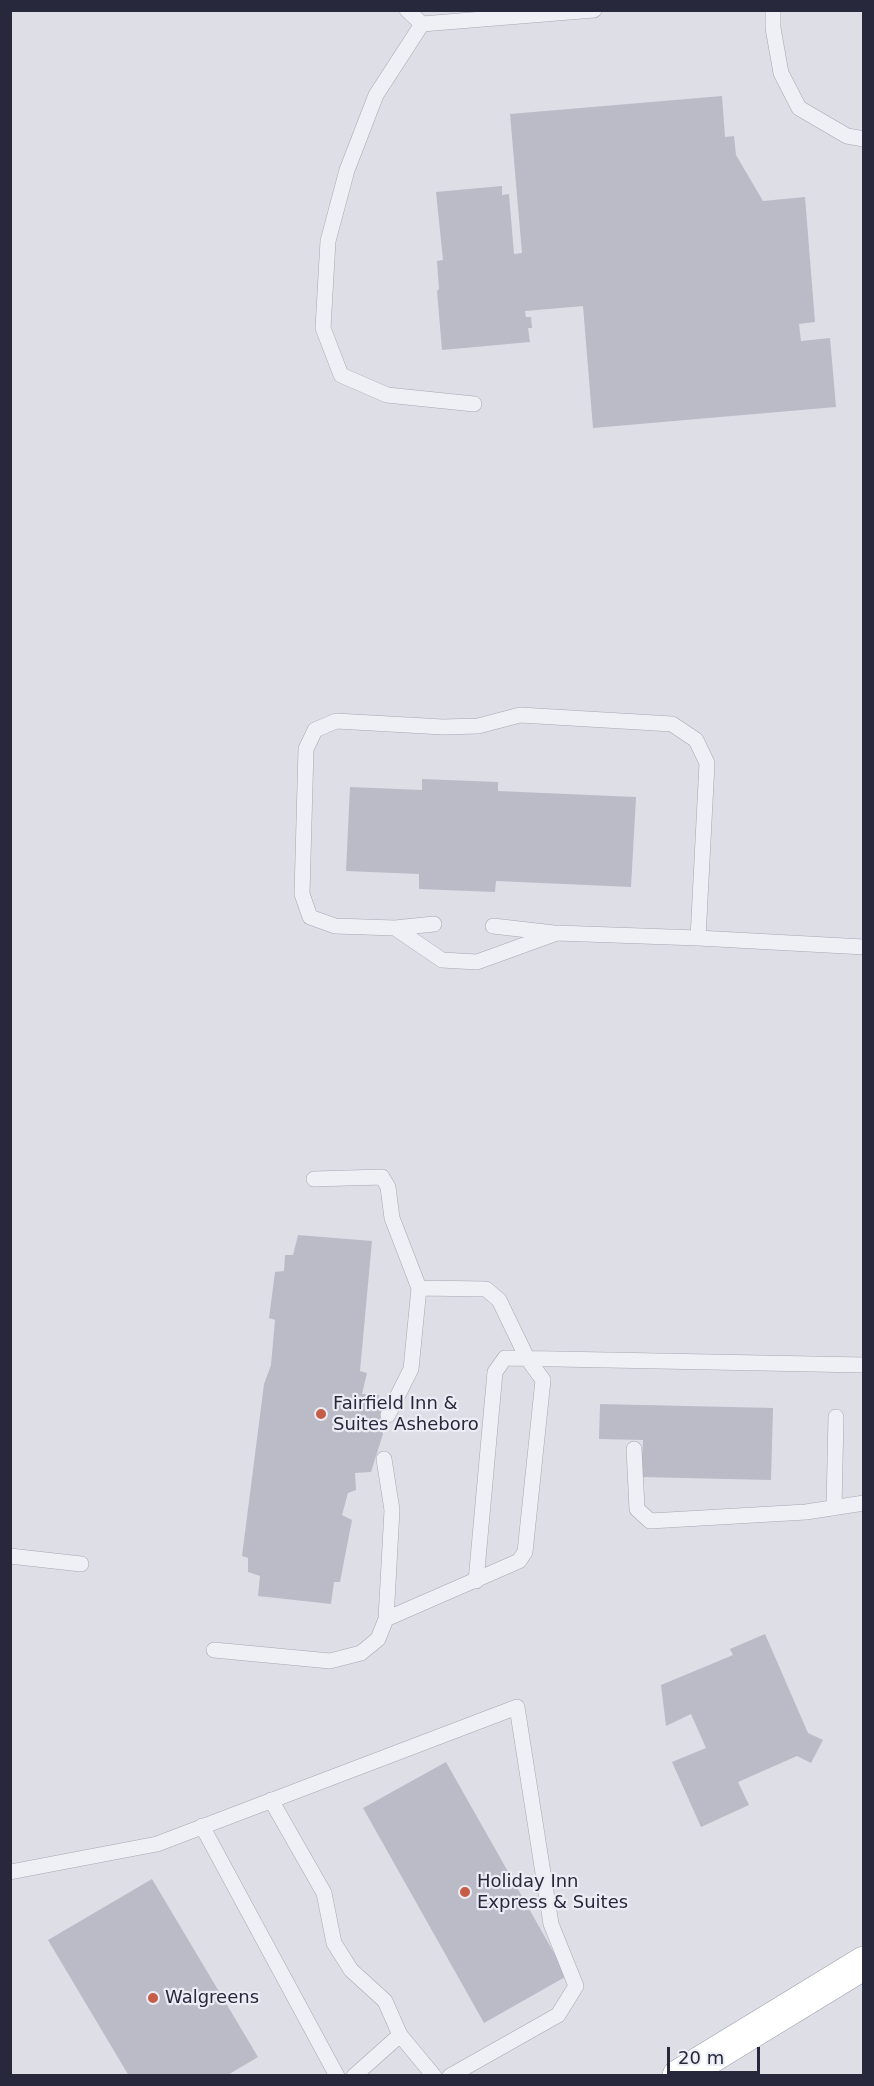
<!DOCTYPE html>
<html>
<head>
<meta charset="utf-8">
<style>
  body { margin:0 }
  #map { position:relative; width:874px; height:2086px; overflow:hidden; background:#dddee6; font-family:"DejaVu Sans",sans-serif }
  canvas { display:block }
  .frame { position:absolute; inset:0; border:12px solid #27283c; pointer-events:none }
  .scale { position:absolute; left:667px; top:2047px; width:93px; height:27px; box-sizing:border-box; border:3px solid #27283c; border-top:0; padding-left:8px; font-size:18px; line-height:21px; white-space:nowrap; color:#27283c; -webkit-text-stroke:4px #ecedf4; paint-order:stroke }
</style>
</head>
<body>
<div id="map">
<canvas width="874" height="2086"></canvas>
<div class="frame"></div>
<div class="scale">20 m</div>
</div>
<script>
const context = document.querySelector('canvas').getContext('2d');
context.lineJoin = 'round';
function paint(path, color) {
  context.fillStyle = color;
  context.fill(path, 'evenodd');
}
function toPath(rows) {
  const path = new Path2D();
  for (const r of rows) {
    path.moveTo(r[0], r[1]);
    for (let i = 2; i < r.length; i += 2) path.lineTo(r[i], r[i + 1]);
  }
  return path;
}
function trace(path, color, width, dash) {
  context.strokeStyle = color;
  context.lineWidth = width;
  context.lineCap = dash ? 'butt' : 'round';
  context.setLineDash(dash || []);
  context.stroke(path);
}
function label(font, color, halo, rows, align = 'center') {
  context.font = font + ' "DejaVu Sans",sans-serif';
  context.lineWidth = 4.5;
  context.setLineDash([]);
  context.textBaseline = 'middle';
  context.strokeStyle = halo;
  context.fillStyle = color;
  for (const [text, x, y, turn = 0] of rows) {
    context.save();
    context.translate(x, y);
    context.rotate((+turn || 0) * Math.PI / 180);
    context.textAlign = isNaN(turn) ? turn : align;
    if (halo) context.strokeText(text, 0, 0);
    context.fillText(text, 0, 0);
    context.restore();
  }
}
paint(toPath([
  [722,96,725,137,734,136,736,155,763,201,805,197,815,322,799,324,801,341,830,338,836,407,593,428,583,306,525,311,526,317,531,317,532,328,528,328,530,342,442,350,437,291,439,289,437,261,443,260,436,192,502,186,502,195,509,194,514,254,522,253,510,114],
  [422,779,498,782,498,791,636,797,631,887,496,881,495,892,419,889,419,874,346,871,350,787,422,790],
  [298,1235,372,1241,360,1371,367,1373,362,1394,379,1395,383,1434,371,1472,355,1473,356,1490,348,1493,342,1515,352,1520,340,1582,334,1582,331,1604,258,1596,260,1576,248,1572,248,1558,242,1556,264,1384,271,1365,275,1320,269,1318,275,1272,284,1271,285,1255,293,1255],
  [600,1404,773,1408,771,1480,641,1477,643,1440,599,1439],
  [765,1634,808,1733,823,1740,811,1763,797,1756,738,1782,749,1805,701,1827,672,1762,706,1748,691,1714,666,1726,661,1685,733,1655,730,1649],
  [446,1762,567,1976,484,2023,363,1808],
  [152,1879,258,2057,226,2076,129,2076,48,1940]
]), '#bbbbc8');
const service = toPath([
  [407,10,422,24,594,10],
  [773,10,773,28,781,73,799,108,847,136,864,139],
  [422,24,376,95,347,170,328,241,323,328,341,375,387,395,474,404],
  [493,926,554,933],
  [395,928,434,924],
  [698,938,707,763,696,740,672,724,520,715,478,726,443,727,336,721,315,730,306,749,302,894,310,917,335,926,395,928,442,960,477,962,557,933,698,938,864,947],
  [314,1179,382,1177,388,1187,392,1218,419,1288,411,1369,388,1415],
  [634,1449,637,1509,650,1521,806,1512,864,1503],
  [834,1508,836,1417],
  [10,1556,81,1564],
  [476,1581,495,1372,505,1358,864,1365],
  [386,1619,519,1561,525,1552,543,1380,527,1358,499,1300,486,1289,419,1288],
  [214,1650,330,1661,361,1653,378,1639,386,1619,392,1510,384,1459],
  [271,1800,324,1893,334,1943,351,1970,385,2001,400,2035],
  [202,1826,337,2076],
  [10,1872,157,1844,517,1707,551,1924,576,1986,558,2015,450,2076],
  [354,2076,400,2035,434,2076]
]);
const primary = toPath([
  [679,2076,864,1963]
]);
trace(service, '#a6a7b3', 16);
trace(primary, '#9d9fb1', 34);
trace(service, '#eff0f5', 15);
trace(primary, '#fff', 33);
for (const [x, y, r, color] of [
  [321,1414,6,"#c55d48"],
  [465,1892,6,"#c55d48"],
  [153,1998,6,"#c55d48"]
]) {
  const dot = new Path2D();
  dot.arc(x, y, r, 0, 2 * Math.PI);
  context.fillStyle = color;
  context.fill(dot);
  trace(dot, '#ecedf4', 2);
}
label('18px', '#27283c', '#ecedf4', [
  ["Fairfield Inn &",333,1404],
  ["Suites Asheboro",333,1425],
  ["Holiday Inn",477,1882],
  ["Express & Suites",477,1903],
  ["Walgreens",165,1998]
], 'left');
</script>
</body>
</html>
